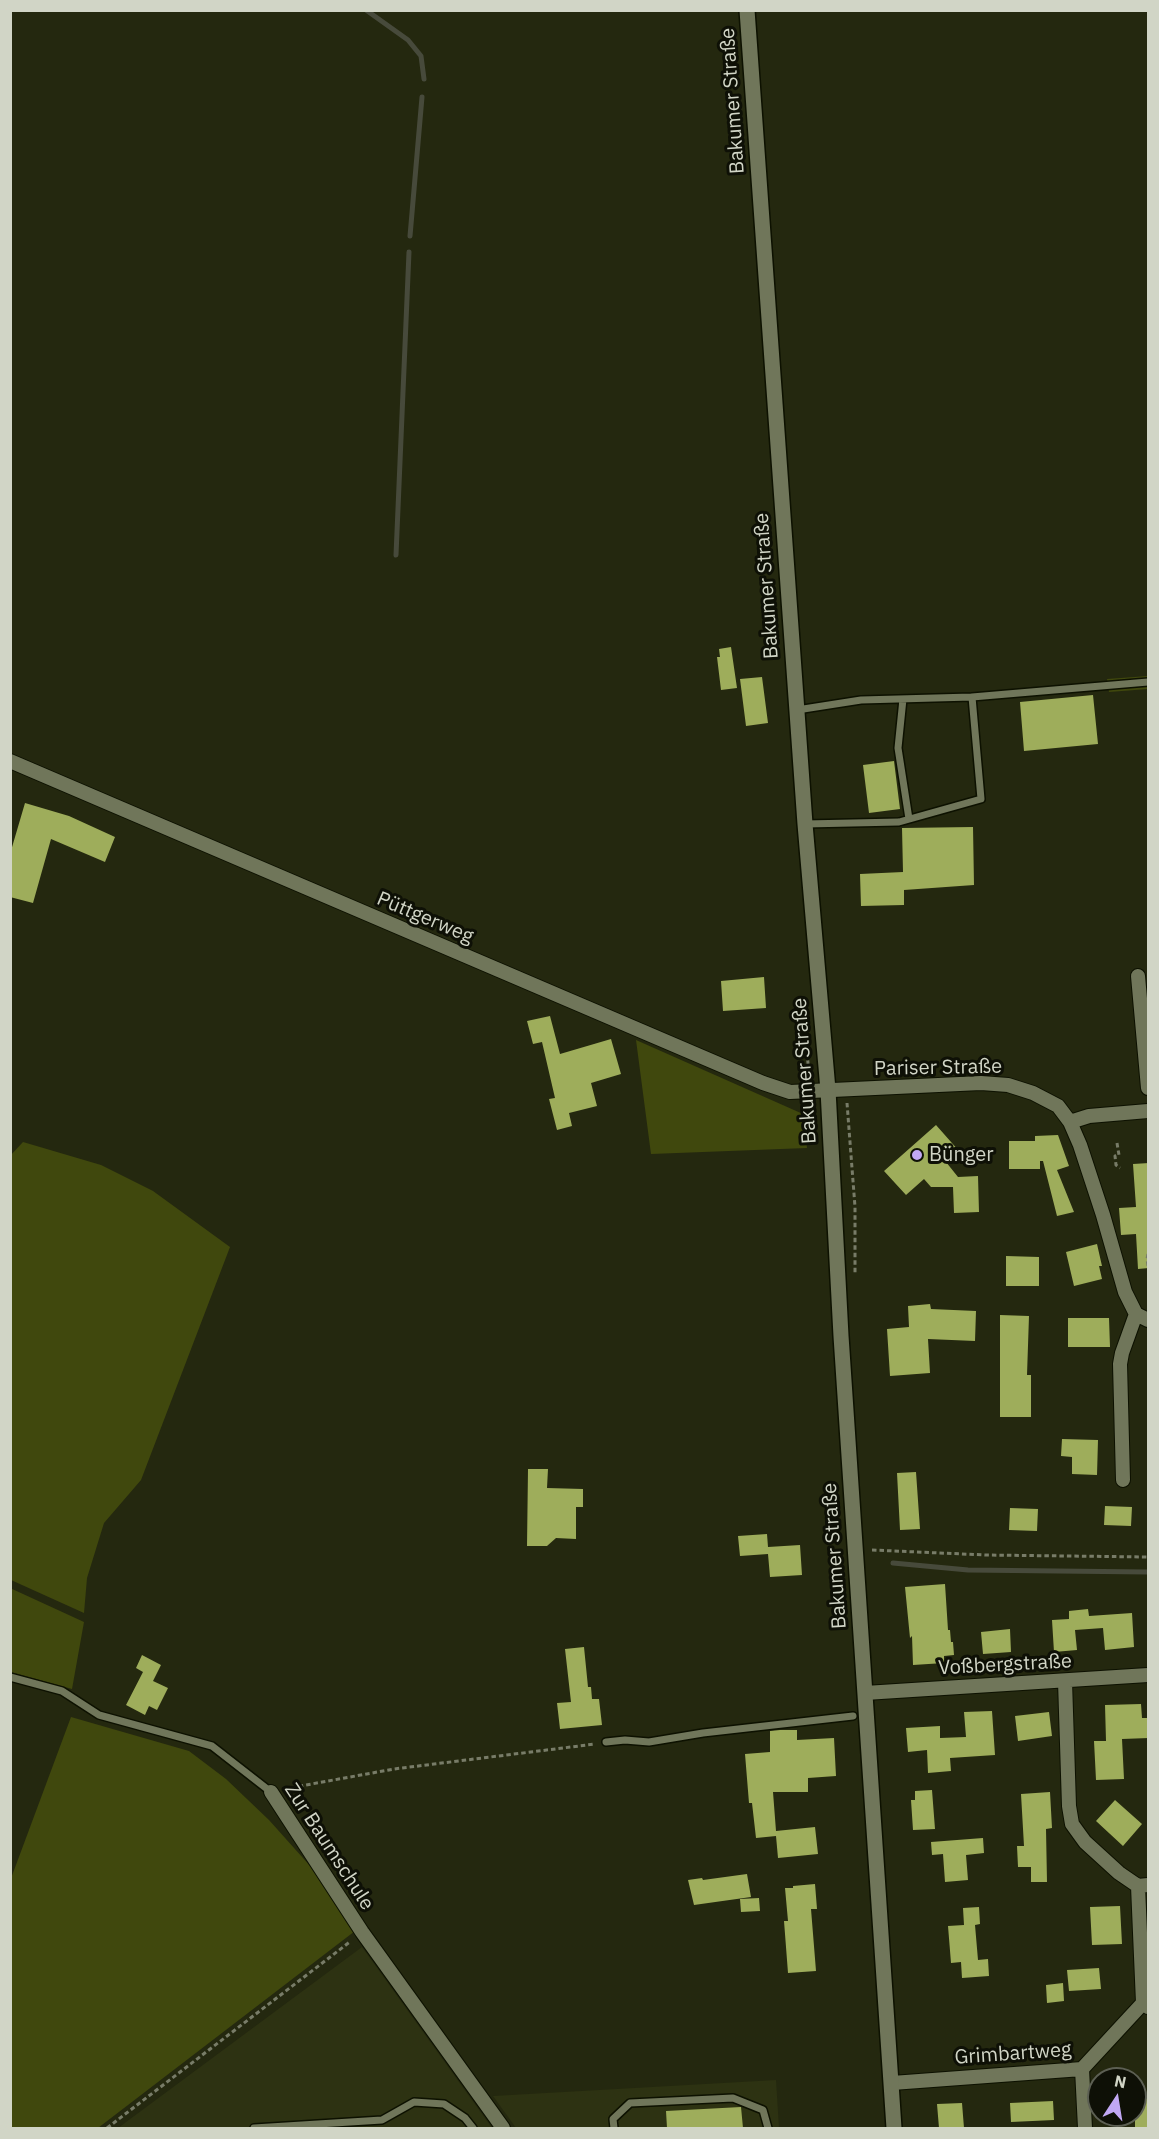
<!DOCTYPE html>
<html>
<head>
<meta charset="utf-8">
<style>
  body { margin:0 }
  #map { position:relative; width:1159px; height:2139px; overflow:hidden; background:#24280f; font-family:"IBM Plex Sans",sans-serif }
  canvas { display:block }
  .frame { position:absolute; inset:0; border:12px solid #d1d5c6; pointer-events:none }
  .north { position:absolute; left:1087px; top:2067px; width:60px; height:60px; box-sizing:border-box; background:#0e1006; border:2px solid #5c5f53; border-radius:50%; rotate:12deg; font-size:16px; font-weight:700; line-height:24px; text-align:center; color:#d1d5c6 }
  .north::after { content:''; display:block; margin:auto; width:21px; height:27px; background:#c1a8f3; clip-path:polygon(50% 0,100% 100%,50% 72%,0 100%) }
</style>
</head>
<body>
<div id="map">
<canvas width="1159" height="2139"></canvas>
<div class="frame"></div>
<div class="north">N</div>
</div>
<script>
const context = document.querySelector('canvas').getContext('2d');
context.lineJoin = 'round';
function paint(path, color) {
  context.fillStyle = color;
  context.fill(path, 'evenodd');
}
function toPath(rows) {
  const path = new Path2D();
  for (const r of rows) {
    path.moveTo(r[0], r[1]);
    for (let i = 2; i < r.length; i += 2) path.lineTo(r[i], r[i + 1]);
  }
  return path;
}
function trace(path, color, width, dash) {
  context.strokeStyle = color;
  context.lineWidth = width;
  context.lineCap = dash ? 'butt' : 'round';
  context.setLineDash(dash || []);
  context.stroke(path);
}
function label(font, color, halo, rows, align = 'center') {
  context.font = font + ' "IBM Plex Sans",sans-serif';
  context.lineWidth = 6;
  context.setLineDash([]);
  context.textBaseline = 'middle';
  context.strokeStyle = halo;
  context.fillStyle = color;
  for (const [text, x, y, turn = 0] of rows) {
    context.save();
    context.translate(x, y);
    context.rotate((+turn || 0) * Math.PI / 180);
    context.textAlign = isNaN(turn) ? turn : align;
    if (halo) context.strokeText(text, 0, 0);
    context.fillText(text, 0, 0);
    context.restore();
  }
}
paint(toPath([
  [362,1947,492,2128,118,2128],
  [776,2080,779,2128,516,2128,493,2096]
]), '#2d3212');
paint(toPath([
  [1148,676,1148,689,1109,692,1107,679],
  [636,1040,803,1114,807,1148,651,1154],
  [23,1142,101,1165,153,1191,230,1247,141,1480,104,1523,87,1578,84,1613,11,1580,10,1156],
  [10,1588,84,1622,72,1689,11,1672],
  [71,1717,189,1751,226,1779,269,1820,311,1867,355,1931,98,2128,11,2128,10,1881]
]), '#40480d');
trace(toPath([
  [366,10,408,40,421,56,424,79],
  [410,236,422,97],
  [396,555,409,252],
  [893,1563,968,1570,1148,1572]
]), '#474a3b', 5);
paint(toPath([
  [731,647,737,688,721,690,717,657,720,657,719,649],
  [762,677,768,723,746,726,740,679],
  [1093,695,1098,744,1024,751,1020,702],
  [894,761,900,809,869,813,863,765],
  [25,803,69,816,115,837,105,862,51,839,33,903,10,897,10,854],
  [973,827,974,885,904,890,904,905,861,906,860,874,903,872,902,828],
  [764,977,766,1008,723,1011,721,981],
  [550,1016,560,1054,611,1039,621,1074,591,1083,597,1106,569,1113,572,1126,557,1130,549,1099,555,1098,542,1042,533,1044,527,1021],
  [936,1125,959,1151,946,1162,958,1177,978,1176,979,1212,954,1213,953,1187,931,1187,924,1179,906,1195,884,1171],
  [1058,1135,1069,1166,1057,1170,1074,1212,1057,1216,1043,1161,1040,1161,1040,1169,1009,1169,1009,1141,1035,1141,1035,1136],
  [1149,1163,1149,1268,1138,1269,1136,1234,1121,1235,1119,1208,1136,1207,1133,1164],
  [1097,1244,1102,1266,1099,1266,1102,1279,1074,1286,1066,1252],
  [1006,1256,1039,1257,1039,1286,1006,1286],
  [930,1304,931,1309,976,1311,975,1341,928,1339,930,1373,890,1376,887,1329,909,1327,908,1306],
  [1000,1315,1029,1316,1027,1375,1031,1375,1031,1417,1000,1417],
  [1068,1318,1109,1318,1110,1347,1068,1347],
  [1062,1439,1098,1440,1097,1475,1072,1474,1072,1457,1061,1456],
  [528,1469,548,1469,547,1488,583,1489,583,1507,576,1507,576,1539,556,1538,547,1546,527,1546],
  [916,1472,920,1529,900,1530,897,1473],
  [1105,1506,1132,1507,1131,1526,1104,1525],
  [1010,1508,1038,1509,1037,1531,1009,1530],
  [767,1534,768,1547,800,1545,802,1575,770,1577,768,1554,740,1556,738,1536],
  [945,1584,948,1630,950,1630,951,1642,953,1642,954,1655,944,1656,944,1663,913,1665,912,1636,910,1638,905,1587],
  [1088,1609,1089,1616,1132,1613,1134,1647,1105,1650,1103,1628,1075,1630,1077,1650,1054,1652,1052,1620,1069,1619,1069,1611],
  [1010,1629,1011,1652,983,1654,981,1632],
  [584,1647,588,1687,591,1687,592,1699,599,1699,602,1725,560,1729,557,1703,571,1702,565,1649],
  [142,1655,161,1665,153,1681,168,1688,157,1710,149,1706,145,1715,126,1705,143,1672,136,1668],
  [1141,1704,1142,1718,1149,1718,1149,1738,1122,1739,1124,1779,1096,1780,1094,1741,1106,1741,1105,1705],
  [992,1711,995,1755,950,1758,951,1771,928,1773,927,1750,908,1752,906,1728,940,1726,940,1738,966,1737,964,1712],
  [1049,1712,1052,1736,1018,1741,1015,1716],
  [780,1730,797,1730,797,1740,834,1738,836,1776,808,1778,808,1792,773,1792,776,1831,815,1827,818,1854,778,1858,776,1836,756,1838,752,1803,749,1803,745,1754,770,1752,770,1731],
  [932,1790,935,1829,913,1830,911,1800,915,1800,915,1791],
  [1050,1792,1052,1828,1046,1829,1047,1882,1031,1882,1031,1867,1018,1867,1017,1846,1024,1846,1021,1794],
  [1115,1800,1142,1824,1123,1846,1096,1821],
  [983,1838,984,1853,966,1855,968,1880,945,1882,943,1854,932,1855,931,1842],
  [747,1874,751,1897,694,1905,688,1880,702,1878,703,1880],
  [815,1884,817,1909,811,1909,816,1971,788,1973,784,1921,788,1921,785,1888,793,1888,793,1886],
  [759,1898,760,1911,741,1912,740,1899],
  [1120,1906,1122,1944,1092,1945,1090,1907],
  [979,1907,980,1924,975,1925,978,1960,988,1959,989,1976,962,1978,961,1962,951,1963,948,1926,964,1925,963,1908],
  [1099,1968,1101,1989,1069,1991,1067,1970],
  [1063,1983,1064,2001,1047,2003,1046,1985],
  [1149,2098,1149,2128,1135,2128,1135,2100],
  [1053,2101,1054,2120,1011,2122,1010,2103],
  [962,2103,964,2128,939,2128,937,2104],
  [741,2107,743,2128,667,2128,666,2111]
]), '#9ead5b');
const service = toPath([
  [903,699,898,748,909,819],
  [797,710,861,700,972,697,1148,682],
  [805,824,899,822,981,799,972,697],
  [10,1677,62,1691,99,1715,212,1746,271,1792],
  [606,1742,625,1740,649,1742,703,1733,853,1716],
  [254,2128,382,2120,414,2102,444,2104,465,2118,473,2128],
  [614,2128,613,2119,630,2103,733,2098,763,2110,768,2128]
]);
const minor = toPath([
  [10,761,763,1083,790,1092,981,1083,1008,1085,1033,1093,1058,1106,1070,1122,1080,1145,1103,1215,1125,1292,1136,1314,1148,1320],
  [1138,976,1148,1088],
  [1070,1122,1089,1116,1148,1111],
  [1123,1480,1120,1364,1122,1353,1136,1314],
  [1065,1681,1069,1806,1072,1824,1085,1842,1119,1873,1138,1886],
  [865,1693,1148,1675],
  [271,1792,362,1932,503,2128],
  [1148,1885,1138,1886,1143,2003,1148,2007],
  [1082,2069,1085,2128],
  [892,2083,1082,2069,1143,2003]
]);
const secondary = toPath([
  [747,10,805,824,828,1090,841,1336,894,2128]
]);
trace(service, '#0d1100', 10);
trace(minor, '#0d1100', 16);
trace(secondary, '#0d1100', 18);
trace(toPath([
  [806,1038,809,1076],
  [847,1103,855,1207,855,1274],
  [811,1104,813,1136],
  [1117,1143,1119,1155,1115,1156,1116,1165,1120,1168],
  [1148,1254,1147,1259,1148,1266],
  [872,1550,986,1555,1148,1557],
  [284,1789,394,1769,595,1744],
  [107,2128,351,1941]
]), '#787c68', 3, [4.5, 3]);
trace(service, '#70765a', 7);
trace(minor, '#70765a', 14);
trace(secondary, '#70765a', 15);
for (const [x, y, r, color] of [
  [917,1155,6,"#c1a8f3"]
]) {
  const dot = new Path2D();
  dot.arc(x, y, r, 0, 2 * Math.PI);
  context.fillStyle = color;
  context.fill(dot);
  trace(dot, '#0e1006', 2);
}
label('20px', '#d1d5c6', '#0e1006', [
  ["Bakumer Straße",733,101,-94],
  ["Bakumer Straße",767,586,-94],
  ["Püttgerweg",425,918,23],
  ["Pariser Straße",938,1068,-1],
  ["Bakumer Straße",805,1071,-94],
  ["Bakumer Straße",835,1556,-94],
  ["Voßbergstraße",1005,1665,-3],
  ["Zur Baumschule",329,1847,57],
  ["Grimbartweg",1013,2054,-4]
]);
label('20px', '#d1d5c6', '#0e1006', [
  ["Bünger",929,1155]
], 'left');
</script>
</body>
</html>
